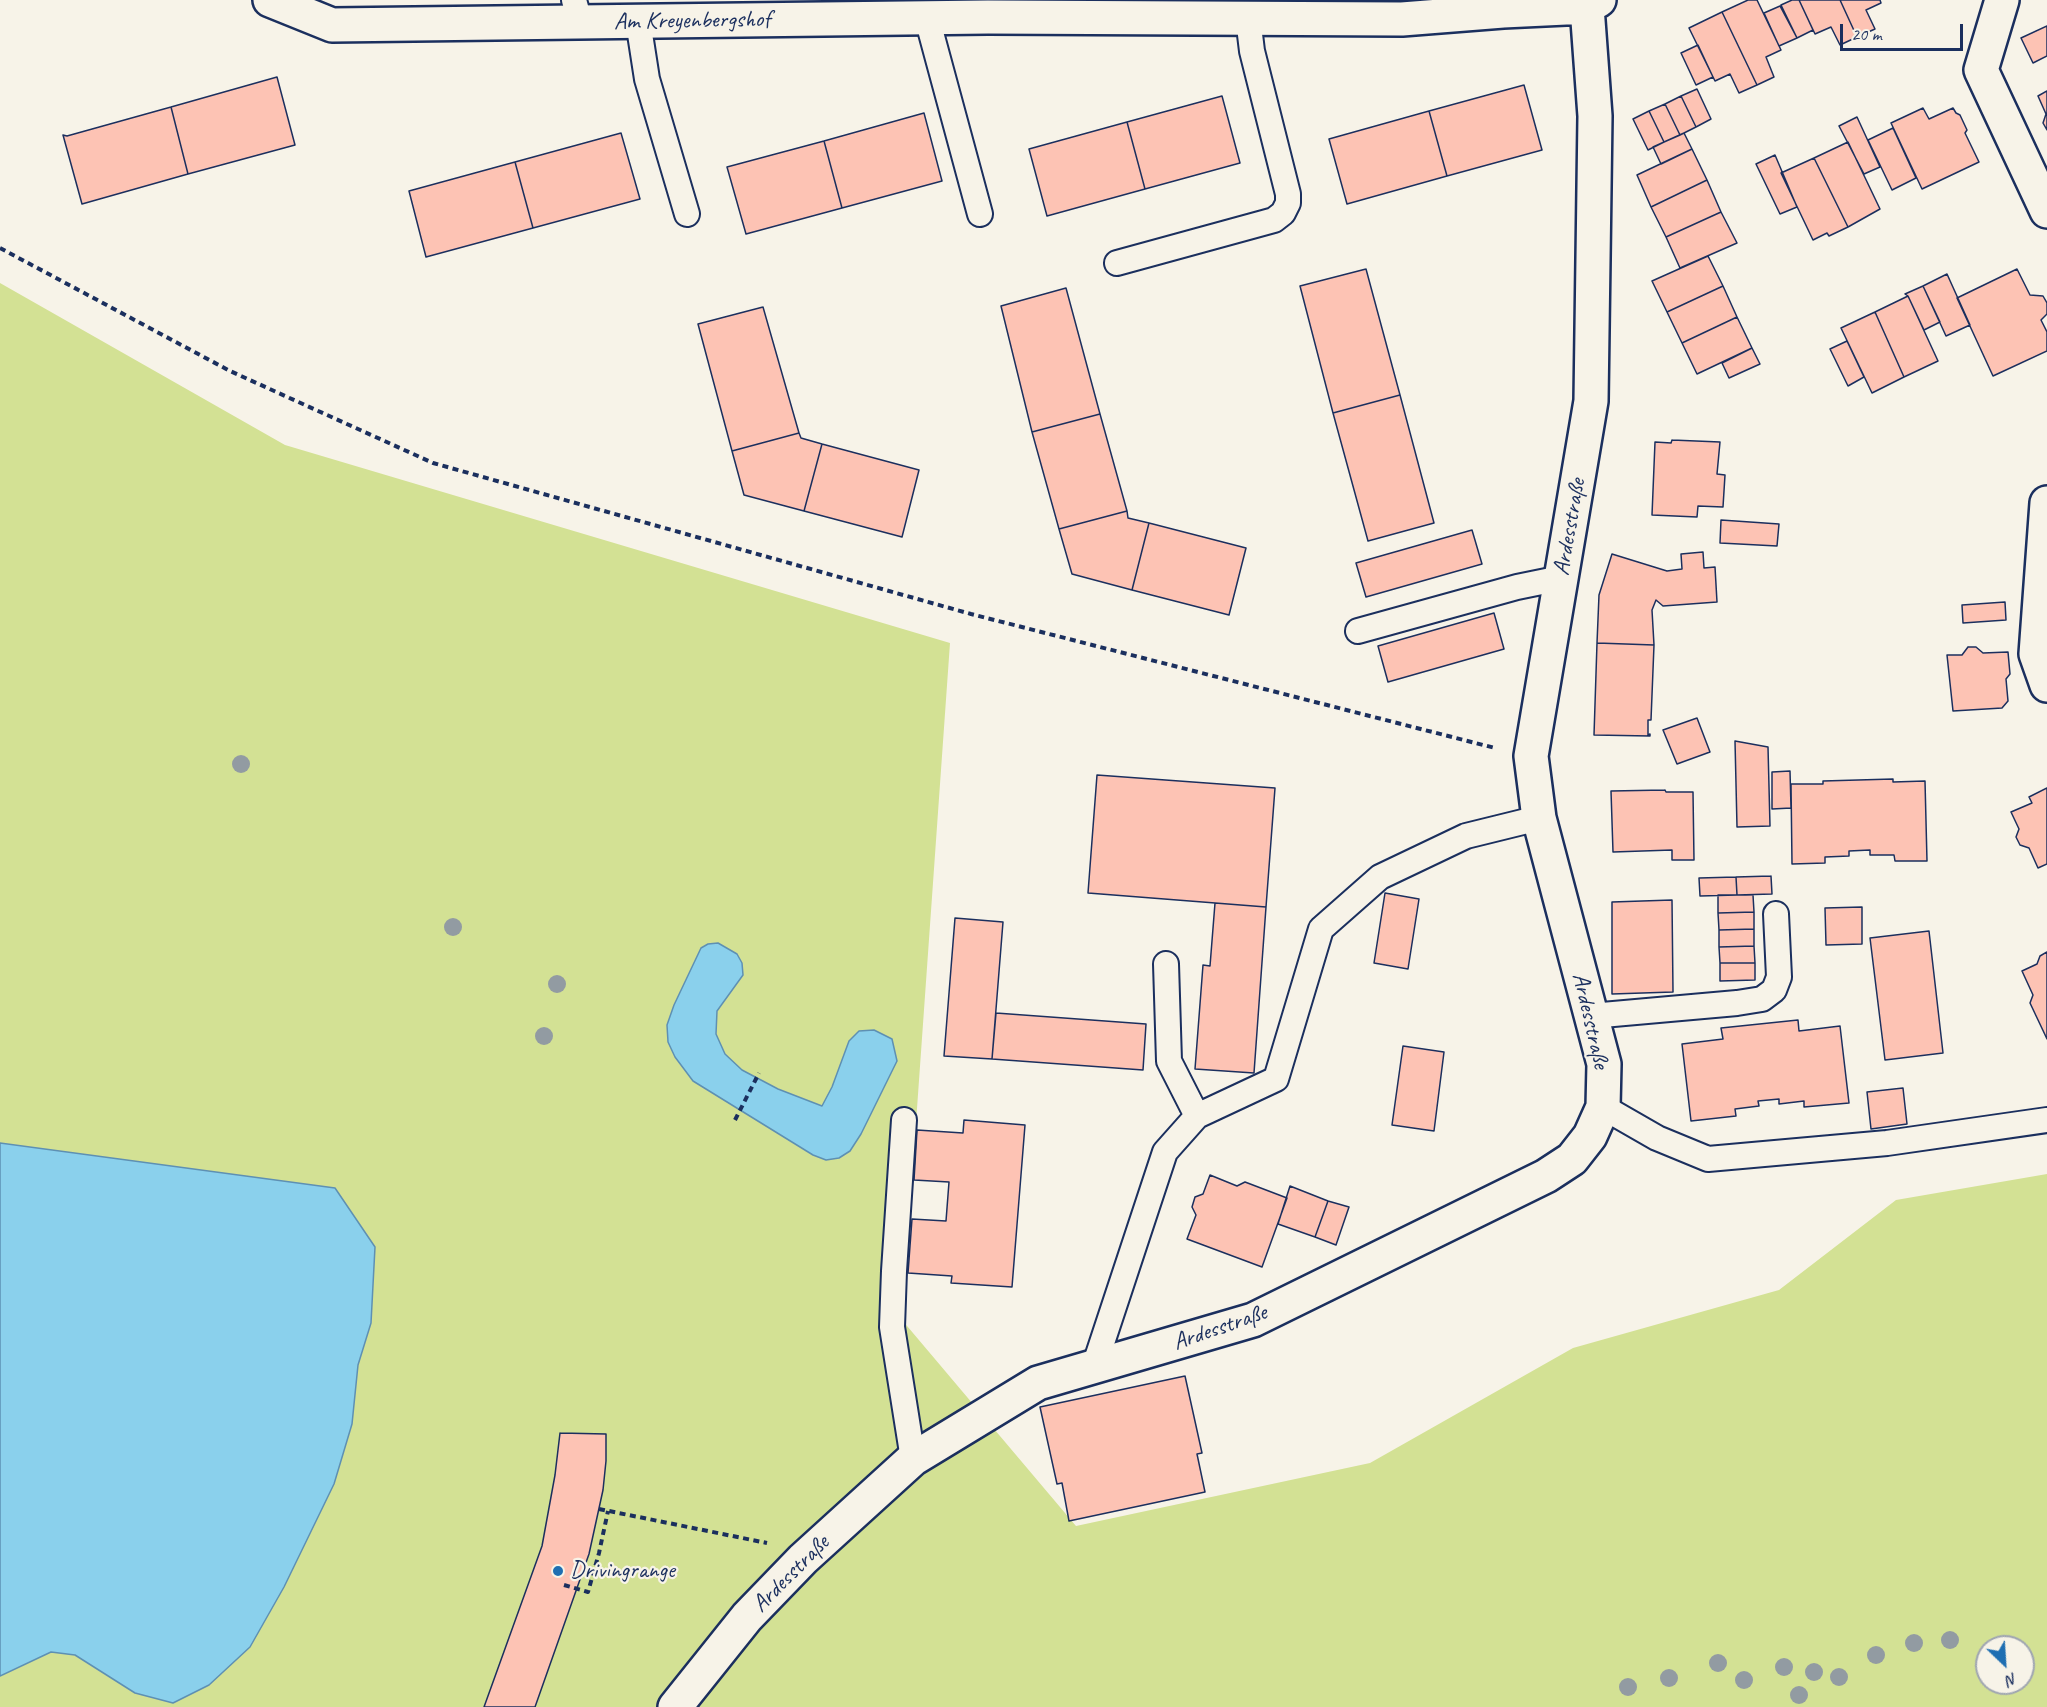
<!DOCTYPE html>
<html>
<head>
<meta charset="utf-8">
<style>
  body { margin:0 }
  #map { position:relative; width:2047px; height:1707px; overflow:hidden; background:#f7f3e8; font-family:Caveat,sans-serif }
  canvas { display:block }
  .north { position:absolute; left:1975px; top:1635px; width:60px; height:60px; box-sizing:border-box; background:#f7f3e8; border:2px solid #9fa5b1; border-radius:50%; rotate:155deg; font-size:16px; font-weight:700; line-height:24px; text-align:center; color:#1b2f5e }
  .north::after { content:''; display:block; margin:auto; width:21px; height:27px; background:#1f6fb2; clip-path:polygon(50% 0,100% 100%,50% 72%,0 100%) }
  .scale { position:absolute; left:1840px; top:24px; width:123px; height:27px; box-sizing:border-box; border:3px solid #1b2f5e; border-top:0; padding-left:8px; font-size:18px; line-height:21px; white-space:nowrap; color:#1b2f5e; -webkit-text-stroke:4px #f7f3e8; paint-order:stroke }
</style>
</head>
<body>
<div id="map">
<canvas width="2047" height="1707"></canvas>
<div class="north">N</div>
<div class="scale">20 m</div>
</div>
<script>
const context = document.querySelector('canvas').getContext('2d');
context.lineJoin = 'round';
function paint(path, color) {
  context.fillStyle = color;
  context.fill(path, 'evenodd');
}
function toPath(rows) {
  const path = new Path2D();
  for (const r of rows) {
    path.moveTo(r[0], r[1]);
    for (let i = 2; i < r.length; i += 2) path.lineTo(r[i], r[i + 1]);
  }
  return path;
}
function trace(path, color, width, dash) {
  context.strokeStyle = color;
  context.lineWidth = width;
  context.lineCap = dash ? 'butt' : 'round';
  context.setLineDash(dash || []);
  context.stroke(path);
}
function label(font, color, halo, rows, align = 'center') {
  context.font = font + ' Caveat,sans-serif';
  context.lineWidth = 4.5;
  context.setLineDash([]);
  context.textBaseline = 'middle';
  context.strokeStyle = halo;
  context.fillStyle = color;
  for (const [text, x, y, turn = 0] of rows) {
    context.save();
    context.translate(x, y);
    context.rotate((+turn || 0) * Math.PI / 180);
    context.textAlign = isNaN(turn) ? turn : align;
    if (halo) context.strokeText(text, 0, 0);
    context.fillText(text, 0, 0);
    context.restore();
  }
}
paint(toPath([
  [0,283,285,445,950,643,902,1320,1076,1526,1370,1463,1573,1348,1779,1290,1896,1200,2047,1174,2047,1707,0,1707],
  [1987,1647,2023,1647,2023,1683,1987,1683]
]), '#d3e194');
const water = toPath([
  [718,943,737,954,742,963,743,975,717,1011,716,1034,725,1054,742,1070,778,1089,822,1106,832,1087,849,1041,859,1031,874,1030,892,1039,897,1061,861,1134,850,1151,839,1158,826,1160,813,1155,693,1081,675,1057,668,1042,667,1025,674,1005,701,948,708,944,718,943],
  [0,1143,335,1188,375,1247,371,1323,358,1365,352,1424,334,1484,284,1587,250,1647,209,1685,173,1703,135,1693,75,1655,51,1652,0,1676,0,1143]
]);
paint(water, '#8ad0ec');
trace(water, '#5e90b3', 1.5);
const building = toPath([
  [1748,0,1757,0,1781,50,1766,57,1774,77,1757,85,1722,12,1748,0],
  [1792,0,1799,0,1813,30,1797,38,1781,5,1792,0],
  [1799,0,1840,0,1857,37,1840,45,1831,27,1815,34,1799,0],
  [1840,0,1880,0,1881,3,1866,10,1875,29,1857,37,1840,0],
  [1780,6,1797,38,1779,46,1764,13,1780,6],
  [1722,12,1757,85,1739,93,1730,74,1715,81,1689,28,1722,12],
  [2047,26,2047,56,2033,63,2021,38,2047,26],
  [1698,45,1713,77,1696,85,1681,53,1698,45],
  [277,77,295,145,188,174,171,107,277,77],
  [1524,85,1542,150,1447,176,1429,111,1524,85],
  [1697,89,1711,119,1696,127,1681,96,1697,89],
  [2047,91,2047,130,2043,123,2046,114,2038,96,2047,91],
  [1222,96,1240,163,1145,189,1127,122,1222,96],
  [1681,96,1696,127,1680,135,1665,104,1681,96],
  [1665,104,1680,135,1664,142,1649,111,1665,104],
  [171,107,188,174,82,204,63,135,67,136,171,107],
  [1923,108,1929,119,1953,108,1956,113,1960,115,1967,130,1965,133,1979,162,1922,189,1891,123,1923,108],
  [1429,111,1447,176,1347,204,1329,139,1429,111],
  [1649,111,1664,142,1648,150,1633,119,1649,111],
  [924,113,942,181,842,208,824,141,924,113],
  [1857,117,1880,167,1864,174,1839,126,1857,117],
  [1127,122,1145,189,1047,216,1029,149,1127,122],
  [1893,128,1916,178,1892,190,1868,140,1893,128],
  [621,133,640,199,533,228,515,162,621,133],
  [1684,133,1692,149,1661,164,1653,147,1684,133],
  [824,141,842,208,746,234,727,167,824,141],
  [1848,142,1880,209,1848,227,1814,158,1848,142],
  [1692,149,1707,180,1651,207,1637,175,1692,149],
  [1775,155,1797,207,1780,214,1756,164,1775,155],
  [1814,158,1848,227,1829,236,1827,233,1813,240,1781,173,1814,158],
  [515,162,533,228,426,257,409,191,515,162],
  [1707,180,1721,212,1666,237,1651,207,1707,180],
  [1721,212,1737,243,1680,268,1666,237,1721,212],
  [1708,256,1723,286,1667,312,1652,281,1708,256],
  [1366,269,1400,395,1333,413,1300,286,1366,269],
  [2017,269,2030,295,2043,296,2047,303,2047,314,2041,320,2047,332,2047,351,1993,376,1957,298,2017,269],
  [1947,274,1970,325,1946,336,1923,286,1947,274],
  [1723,286,1737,317,1682,343,1667,312,1723,286],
  [1923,286,1940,322,1924,330,1908,296,1905,294,1923,286],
  [1066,288,1100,414,1032,432,1001,306,1066,288],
  [1908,296,1938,361,1904,377,1875,312,1908,296],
  [763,307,799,433,732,451,698,324,763,307],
  [1875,312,1904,377,1872,393,1841,328,1875,312],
  [1737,317,1752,348,1697,374,1682,343,1737,317],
  [1847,341,1864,377,1848,386,1830,349,1847,341],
  [1752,348,1760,364,1729,378,1722,363,1752,348],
  [1400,395,1434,523,1368,541,1333,413,1400,395],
  [1100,414,1127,511,1059,529,1032,432,1100,414],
  [799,433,801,438,822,444,804,511,744,495,732,451,799,433],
  [1672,440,1720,442,1717,474,1725,475,1723,507,1698,506,1697,517,1652,515,1655,442,1671,443,1672,440],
  [822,444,919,470,902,537,804,511,822,444],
  [1127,511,1128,518,1149,523,1132,590,1072,574,1059,529,1127,511],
  [1721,520,1779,524,1777,546,1720,543,1721,520],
  [1149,523,1246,548,1229,615,1132,590,1149,523],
  [1472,530,1482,564,1366,597,1356,563,1472,530],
  [1703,552,1704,568,1715,567,1717,602,1663,606,1656,600,1652,610,1654,645,1597,643,1599,595,1612,554,1667,571,1682,569,1681,554,1703,552],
  [2005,602,2006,620,1963,623,1962,605,2005,602],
  [1494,613,1504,649,1388,682,1378,646,1494,613],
  [1597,643,1654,645,1651,720,1648,720,1648,735,1650,734,1650,736,1594,735,1597,643],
  [1968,647,1976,647,1983,653,2008,652,2010,674,2006,679,2008,701,2002,708,1953,711,1947,655,1962,655,1968,647],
  [1697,718,1710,752,1677,764,1663,730,1697,718],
  [1735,741,1768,747,1770,826,1737,827,1735,741],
  [1790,771,1791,808,1772,809,1772,772,1790,771],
  [1097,775,1275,788,1266,907,1088,893,1097,775],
  [1893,779,1893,782,1925,781,1927,861,1895,861,1894,855,1870,855,1870,850,1849,851,1849,856,1825,857,1825,863,1792,864,1791,784,1823,784,1823,781,1893,779],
  [2047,788,2047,864,2038,868,2029,848,2020,845,2016,837,2019,829,2011,812,2032,803,2029,797,2047,788],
  [1665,790,1666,792,1693,792,1694,860,1672,860,1672,850,1613,852,1611,791,1665,790],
  [1771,876,1772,894,1737,895,1736,877,1771,876],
  [1736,877,1737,895,1700,896,1699,878,1736,877],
  [1385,893,1419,899,1408,969,1374,963,1385,893],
  [1718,895,1753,895,1754,912,1718,913,1718,895],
  [1672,900,1673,992,1612,994,1612,902,1672,900],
  [1215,903,1266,907,1254,1073,1195,1069,1203,965,1210,966,1215,903],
  [1862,907,1862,944,1826,945,1825,908,1862,907],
  [1754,912,1754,929,1719,930,1718,913,1754,912],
  [955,918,1003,922,992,1059,944,1056,955,918],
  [1754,929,1754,946,1719,947,1719,930,1754,929],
  [1929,931,1943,1053,1885,1060,1870,938,1929,931],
  [1754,946,1755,963,1720,963,1719,947,1754,946],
  [2047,952,2047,1039,2030,1003,2033,995,2022,971,2037,964,2040,956,2047,952],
  [1720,963,1755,963,1755,980,1720,981,1720,963],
  [996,1013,1146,1024,1143,1070,992,1059,996,1013],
  [1798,1020,1799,1031,1840,1026,1849,1103,1804,1107,1804,1101,1779,1104,1779,1099,1758,1101,1759,1106,1735,1109,1736,1116,1691,1121,1682,1044,1723,1039,1721,1028,1798,1020],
  [1403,1046,1444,1052,1434,1131,1392,1125,1403,1046],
  [1903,1088,1907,1124,1871,1129,1867,1092,1903,1088],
  [964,1120,1025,1125,1012,1287,951,1283,952,1276,908,1273,912,1219,946,1221,949,1182,914,1180,917,1130,963,1133,964,1120],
  [1210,1175,1237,1186,1245,1182,1287,1198,1262,1267,1187,1239,1196,1215,1192,1207,1195,1197,1203,1194,1210,1175],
  [1290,1186,1328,1201,1315,1237,1278,1224,1290,1186],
  [1328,1201,1349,1207,1336,1245,1315,1237,1328,1201],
  [1185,1376,1202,1453,1197,1454,1205,1492,1069,1521,1062,1483,1057,1484,1040,1407,1185,1376],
  [560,1433,606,1434,606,1461,603,1490,589,1554,535,1707,484,1707,542,1546,555,1475,560,1433]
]);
paint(building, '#fdc3b4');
trace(building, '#1b2f5e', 1.5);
const lane = toPath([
  [574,0,580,22],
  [927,18,980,214],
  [638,21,647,79,687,214],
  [1117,263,1274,220,1283,213,1288,203,1288,194,1252,51,1248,18],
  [1358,631,1517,587,1561,578],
  [1166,964,1169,1061,1197,1116],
  [1591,1016,1737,1003,1762,999,1774,990,1779,977,1776,914],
  [1603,1107,1657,1138,1708,1159,1887,1143,2047,1120],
  [904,1120,894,1271,892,1327,913,1459],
  [1094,1367,1165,1152,1197,1116,1276,1079,1321,929,1380,877,1466,836,1539,818]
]);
const street = toPath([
  [270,0,332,25,988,17,1402,19,1503,11,1587,7],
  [2002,0,1981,70,2047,211],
  [2047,503,2036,654,2047,685],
  [675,1707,747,1617,803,1559,913,1459,1038,1383,1253,1320,1546,1176,1572,1159,1590,1136,1603,1107,1604,1064,1539,818,1531,756,1591,401,1595,116,1587,7,1599,0]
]);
trace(lane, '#1b2f5e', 28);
trace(street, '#1b2f5e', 38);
trace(toPath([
  [0,248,230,371,433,463,971,614,1495,748],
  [735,1120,759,1073],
  [599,1509,767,1543],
  [564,1585,588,1592,599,1553,608,1511]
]), '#1b2f5e', 4, [6, 4.5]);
trace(lane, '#f7f3e8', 24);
trace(street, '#f7f3e8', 33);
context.fillStyle = '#929ba2';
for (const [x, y] of [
  [241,764],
  [453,927],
  [557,984],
  [544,1036],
  [1950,1640],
  [1914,1643],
  [1876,1655],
  [1718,1663],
  [1784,1667],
  [1814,1672],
  [1839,1677],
  [1669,1678],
  [1744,1680],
  [1628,1687],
  [1799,1695]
]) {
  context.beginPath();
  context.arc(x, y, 9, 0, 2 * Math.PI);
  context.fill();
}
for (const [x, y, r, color] of [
  [558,1571,6,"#1f6fb2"]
]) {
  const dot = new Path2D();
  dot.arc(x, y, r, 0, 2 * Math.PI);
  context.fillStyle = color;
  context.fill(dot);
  trace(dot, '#f7f3e8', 2);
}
label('24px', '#1b2f5e', '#f7f3e8', [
  ["Am Kreyenbergshof",692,21,-1],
  ["Ardesstraße",1570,527,-80],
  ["Ardesstraße",1590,1021,77],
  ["Ardesstraße",1220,1328,-19],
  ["Ardesstraße",791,1574,-45]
]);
label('24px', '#1b2f5e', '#f7f3e8', [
  ["Drivingrange",570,1571]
], 'left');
</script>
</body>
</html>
